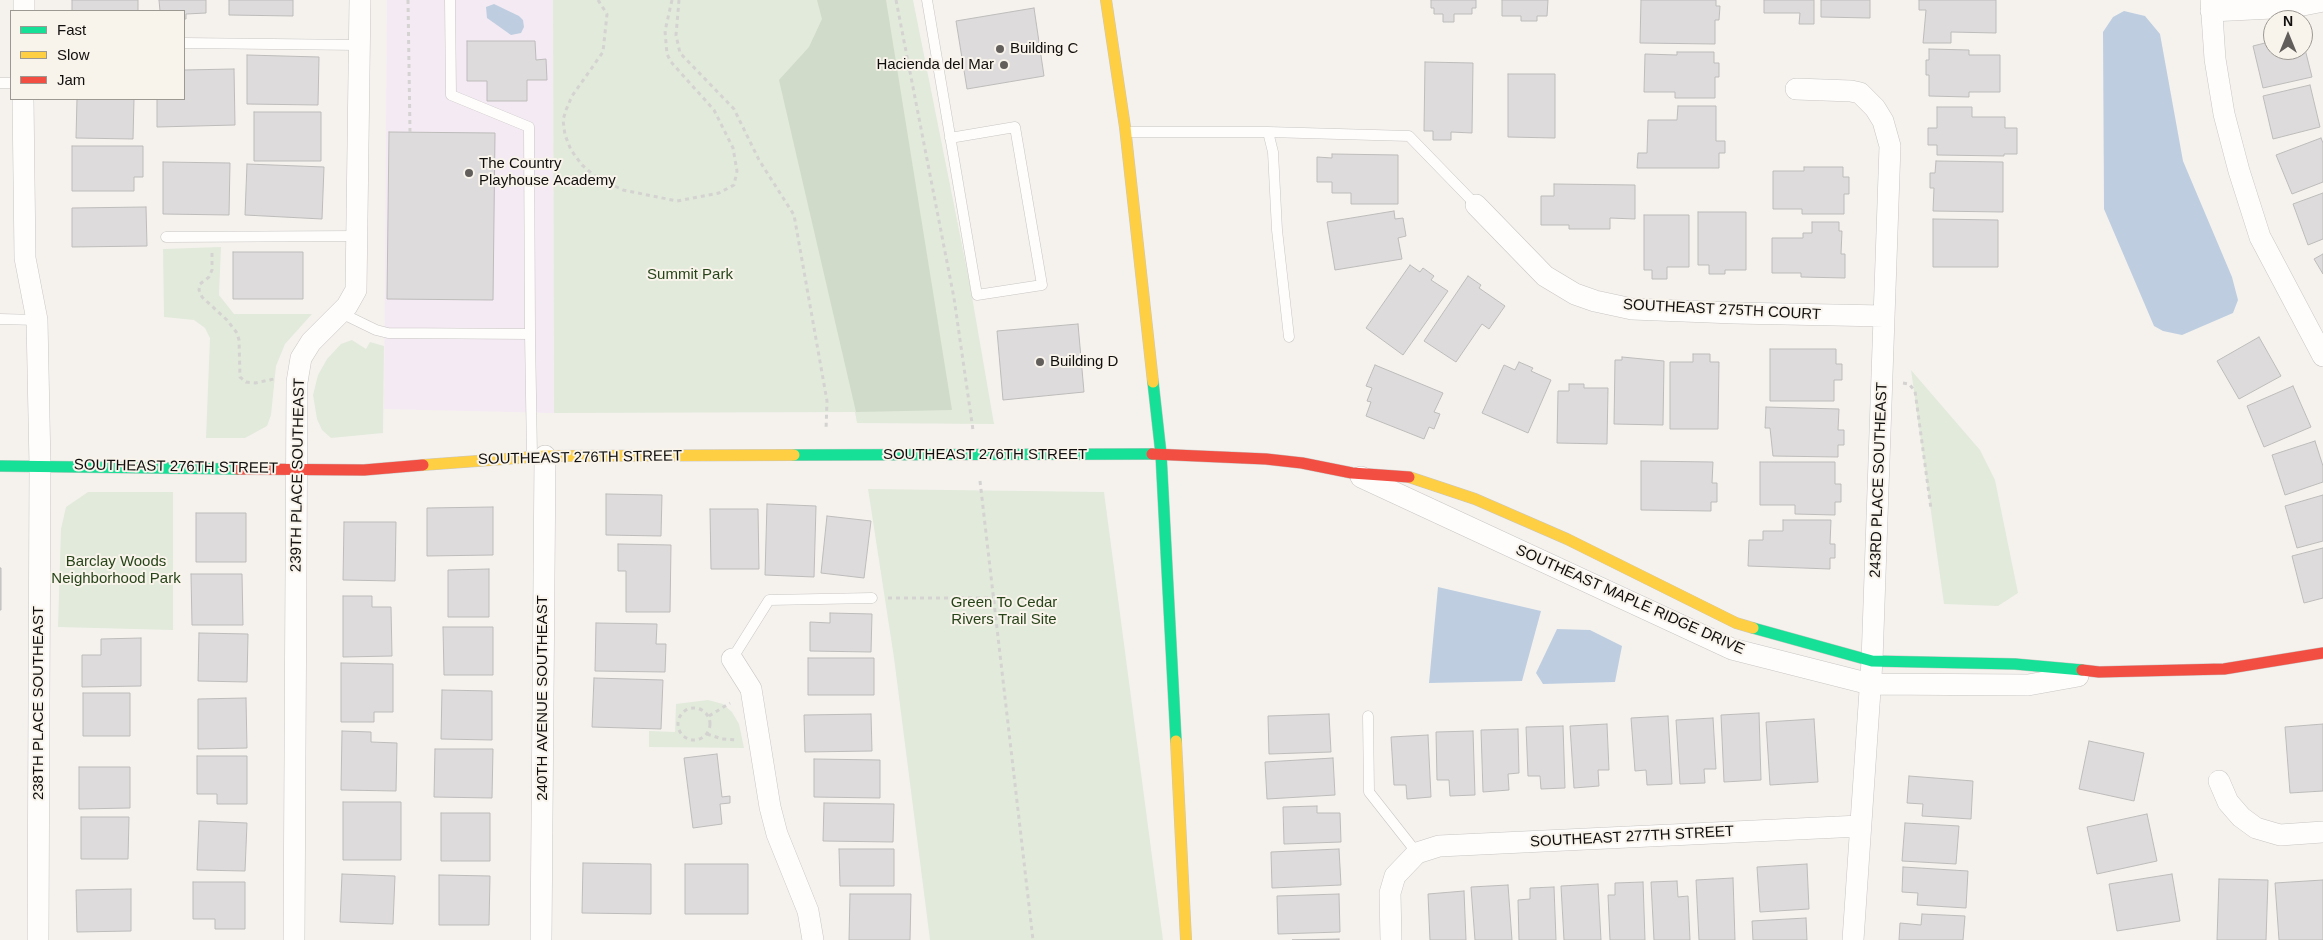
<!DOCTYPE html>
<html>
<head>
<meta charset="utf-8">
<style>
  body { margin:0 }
  #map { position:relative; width:2323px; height:940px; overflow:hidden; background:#f5f2ee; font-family:Arial,sans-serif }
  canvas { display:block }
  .legend { position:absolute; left:10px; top:10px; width:175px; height:90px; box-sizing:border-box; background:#f8f3eb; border:1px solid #9c9892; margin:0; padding:6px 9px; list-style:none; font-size:15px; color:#110f0d }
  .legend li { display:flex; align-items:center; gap:10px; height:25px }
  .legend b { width:25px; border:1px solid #9c9892 }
  .north { position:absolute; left:2263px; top:10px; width:50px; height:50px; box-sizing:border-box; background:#f8f3eb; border:1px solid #9c9892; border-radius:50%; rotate:0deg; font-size:14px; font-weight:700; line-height:20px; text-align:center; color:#110f0d }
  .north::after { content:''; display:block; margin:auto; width:18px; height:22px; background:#615e5c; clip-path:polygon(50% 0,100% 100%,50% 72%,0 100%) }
</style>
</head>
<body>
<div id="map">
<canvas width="2323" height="940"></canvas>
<ul class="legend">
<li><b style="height:6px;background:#16e098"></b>Fast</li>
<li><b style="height:6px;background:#ffcf43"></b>Slow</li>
<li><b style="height:6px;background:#f24e42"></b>Jam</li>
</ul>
<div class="north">N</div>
</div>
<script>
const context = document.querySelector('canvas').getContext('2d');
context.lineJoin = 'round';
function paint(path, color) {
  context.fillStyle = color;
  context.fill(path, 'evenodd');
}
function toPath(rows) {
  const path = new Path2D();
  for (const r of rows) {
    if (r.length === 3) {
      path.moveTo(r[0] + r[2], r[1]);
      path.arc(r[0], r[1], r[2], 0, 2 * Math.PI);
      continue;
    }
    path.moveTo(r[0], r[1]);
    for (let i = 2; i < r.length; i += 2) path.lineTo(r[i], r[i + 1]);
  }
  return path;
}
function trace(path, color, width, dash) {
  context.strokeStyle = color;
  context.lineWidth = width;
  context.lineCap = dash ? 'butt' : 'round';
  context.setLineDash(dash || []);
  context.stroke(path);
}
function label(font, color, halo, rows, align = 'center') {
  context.font = font + ' Arial,sans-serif';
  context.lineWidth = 4;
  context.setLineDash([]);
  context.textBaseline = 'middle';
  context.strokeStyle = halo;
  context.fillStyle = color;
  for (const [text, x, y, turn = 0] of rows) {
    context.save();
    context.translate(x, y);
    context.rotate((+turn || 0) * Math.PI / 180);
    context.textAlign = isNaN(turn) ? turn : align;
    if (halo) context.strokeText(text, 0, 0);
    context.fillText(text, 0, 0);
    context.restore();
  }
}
paint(toPath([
  [387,0,553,0,554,413,384,409]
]), '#f4eaf3');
paint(toPath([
  [553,0,913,0,970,285,994,424,857,423,855,412,554,413],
  [221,247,219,295,234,314,312,314,285,344,276,366,271,415,267,426,245,438,206,438,210,338,205,328,194,320,164,317,163,249],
  [352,340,366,349,370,342,384,346,383,433,331,438,322,430,317,419,313,395,318,375,327,359,341,344],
  [1911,370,1980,450,1995,480,2018,593,1998,606,1944,604],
  [868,489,1104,492,1163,940,930,940,894,658],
  [88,492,173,492,173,630,58,627,61,529,66,507],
  [708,700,723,704,732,712,739,724,744,748,649,747,649,731,675,732,676,704]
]), '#e2eadb');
paint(toPath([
  [817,0,886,0,952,410,856,412,779,80,809,47,822,19]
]), '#d1dbc9');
paint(toPath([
  [494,4,519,16,523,20,524,27,521,33,511,35,487,18,486,7],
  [2124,11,2145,16,2160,34,2183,161,2232,277,2238,300,2233,313,2182,335,2163,331,2154,326,2104,209,2103,32,2113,17],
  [1438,587,1541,611,1522,681,1429,683],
  [1557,629,1590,630,1622,646,1615,682,1543,684,1536,673]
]), '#becee0');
const building = toPath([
  [72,0,138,0,138,11,72,11,72,0],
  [159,0,206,0,206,13,186,14,186,19,184,19,184,11,160,11,159,0],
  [229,0,293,0,293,16,229,15,229,0],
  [1431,0,1476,0,1476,8,1472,8,1472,14,1454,14,1454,22,1443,22,1443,14,1434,14,1434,8,1431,8,1431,0],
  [1502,0,1548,0,1547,16,1537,16,1537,21,1521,21,1521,16,1502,16,1502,0],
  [1641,0,1716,0,1716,6,1720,6,1719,20,1715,20,1715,44,1640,43,1641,0],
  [1764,0,1814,0,1814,24,1799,24,1800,13,1764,13,1764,0],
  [1821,0,1870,0,1870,18,1821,17,1821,0],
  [1919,0,1996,0,1996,33,1951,32,1951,43,1923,43,1926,10,1919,10,1919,0],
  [1034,8,1044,76,967,89,956,21,1034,8],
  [467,41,535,41,536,60,546,59,547,80,527,80,527,101,487,101,487,81,467,81,467,41],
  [2273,41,2273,50,2303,50,2303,41,2312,77,2263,88,2253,46,2273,41],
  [1929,49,1969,50,1969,55,2000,55,2000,92,1969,92,1969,97,1929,96,1929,75,1926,75,1926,60,1929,60,1929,49],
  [1677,52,1714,52,1714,63,1719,63,1719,77,1715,77,1715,98,1675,98,1675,92,1644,92,1645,54,1677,55,1677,52],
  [247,55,319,57,318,105,247,104,247,55],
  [1425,62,1473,63,1472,133,1451,132,1451,140,1433,140,1433,131,1424,131,1425,62],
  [234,69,235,125,157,127,157,99,184,99,184,70,234,69],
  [1508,74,1555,74,1555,138,1508,137,1508,74],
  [2310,85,2320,127,2273,139,2263,96,2310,85],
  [77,99,134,99,133,139,76,138,77,99],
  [1678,106,1716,106,1716,141,1725,141,1725,153,1719,153,1719,168,1637,168,1638,153,1647,153,1648,120,1677,120,1678,106],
  [1937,107,1972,107,1972,117,2005,117,2005,128,2017,128,2017,154,2004,154,2004,156,1937,155,1937,145,1928,145,1928,128,1937,128,1937,107],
  [254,112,321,112,321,161,254,161,254,112],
  [389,132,495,133,493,300,387,299,389,132],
  [2321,138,2323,143,2323,182,2292,194,2276,155,2321,138],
  [72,146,143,146,143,177,134,177,134,191,72,191,72,146],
  [1332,154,1398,155,1398,204,1351,204,1351,193,1332,193,1332,182,1317,182,1317,157,1332,158,1332,154],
  [1936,161,2003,162,2003,212,1933,211,1934,188,1930,188,1930,173,1935,173,1936,161],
  [163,162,230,163,229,215,163,214,163,162],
  [247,164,324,167,322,219,245,215,247,164],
  [1804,167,1843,167,1843,177,1849,177,1849,194,1844,194,1844,214,1802,214,1802,209,1773,209,1773,171,1804,171,1804,167],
  [1554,184,1635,185,1635,219,1610,218,1610,229,1569,229,1569,225,1541,225,1541,196,1554,196,1554,184],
  [2323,193,2323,239,2308,245,2293,204,2323,193],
  [146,207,147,246,72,247,72,208,146,207],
  [1394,211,1395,219,1403,218,1406,236,1398,238,1402,259,1335,270,1327,222,1394,211],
  [1698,212,1746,212,1746,270,1725,270,1725,274,1709,274,1709,265,1698,265,1698,212],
  [1644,215,1689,215,1689,267,1667,267,1667,279,1652,279,1652,270,1644,270,1644,215],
  [1933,219,1998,220,1998,267,1933,267,1933,219],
  [1812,222,1839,222,1839,231,1842,231,1841,254,1845,254,1845,278,1801,277,1801,273,1772,273,1772,238,1803,238,1803,233,1812,233,1812,222],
  [233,252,303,252,303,299,233,299,233,252],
  [2323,254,2323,274,2314,259,2323,254],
  [1410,265,1420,272,1423,268,1434,276,1431,280,1448,291,1403,355,1366,328,1410,265],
  [1468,276,1481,285,1479,288,1505,306,1489,329,1482,324,1456,362,1424,341,1468,276],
  [1078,324,1084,392,1003,400,997,331,1078,324],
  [2259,337,2281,376,2239,399,2217,361,2259,337],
  [1770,349,1836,349,1836,364,1842,364,1842,380,1834,380,1834,401,1770,401,1770,349],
  [1693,354,1710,354,1710,362,1719,362,1718,429,1670,429,1670,362,1693,362,1693,354],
  [1622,357,1664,361,1663,425,1614,424,1615,360,1622,360,1622,357],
  [1519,362,1533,368,1531,371,1551,380,1528,433,1482,413,1504,365,1515,370,1519,362],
  [1375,365,1443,393,1434,412,1440,414,1434,429,1429,427,1424,439,1366,416,1371,402,1367,401,1372,388,1366,386,1375,365],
  [1569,384,1584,384,1584,388,1608,388,1607,444,1557,443,1558,391,1569,391,1569,384],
  [2293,386,2311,427,2264,447,2247,406,2293,386],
  [1766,407,1839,409,1838,430,1844,430,1844,445,1838,445,1838,457,1773,456,1770,428,1765,428,1766,407],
  [2315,441,2323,466,2323,482,2285,495,2272,455,2315,441],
  [1641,461,1713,462,1712,483,1717,483,1717,502,1711,502,1711,511,1641,510,1641,461],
  [1760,462,1835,462,1835,484,1841,484,1841,502,1835,502,1835,515,1795,514,1795,505,1760,505,1760,462],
  [606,494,662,495,661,536,606,535,606,494],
  [2323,495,2323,541,2297,548,2285,506,2323,495],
  [767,504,816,506,814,577,765,575,767,504],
  [493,507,493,555,427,556,427,508,493,507],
  [710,509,758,509,759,569,711,569,710,509],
  [196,513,246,513,246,562,196,562,196,513],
  [827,516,871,521,864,578,821,573,827,516],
  [1783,520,1831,520,1830,544,1835,544,1835,558,1830,558,1830,569,1748,566,1749,540,1763,540,1763,531,1783,531,1783,520],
  [344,522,396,522,395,581,343,580,344,522],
  [618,544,671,545,670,612,626,612,626,571,618,571,618,544],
  [2323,548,2323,598,2304,603,2292,556,2323,548],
  [0,568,1,568,1,610,0,610,0,568],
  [489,569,489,617,448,617,448,570,489,569],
  [191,574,242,574,243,625,192,625,191,574],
  [343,596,372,596,372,607,391,607,392,656,343,657,343,596],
  [830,613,872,614,871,652,810,651,810,622,830,623,830,613],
  [596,623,657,624,656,644,666,644,665,672,595,671,596,623],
  [443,627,493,627,493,675,444,675,443,627],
  [199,633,248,634,247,682,198,681,199,633],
  [141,638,141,686,82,687,82,655,101,655,101,639,141,638],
  [808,658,874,658,874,695,808,695,808,658],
  [341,663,393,664,393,712,374,712,374,722,341,722,341,663],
  [594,678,663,680,661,729,592,727,594,678],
  [442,690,492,691,492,740,441,739,442,690],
  [83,693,130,693,130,736,83,736,83,693],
  [246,698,247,748,198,749,198,699,246,698],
  [1759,713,1761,780,1724,782,1721,715,1759,713],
  [871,714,872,751,805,752,804,715,871,714],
  [1329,714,1331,752,1269,754,1268,716,1329,714],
  [1668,716,1672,784,1647,785,1646,770,1635,771,1631,718,1668,716],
  [1713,718,1716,769,1704,769,1705,783,1680,784,1676,720,1713,718],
  [1814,719,1818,782,1770,785,1766,722,1814,719],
  [1607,724,1609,770,1598,770,1599,786,1574,788,1570,726,1607,724],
  [2323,724,2323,791,2290,793,2285,727,2323,724],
  [1563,726,1565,788,1541,789,1540,776,1528,776,1526,727,1563,726],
  [1518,729,1519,773,1508,774,1509,790,1483,792,1481,730,1518,729],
  [342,731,371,732,371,742,397,743,396,791,341,790,342,731],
  [1473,731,1475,795,1450,796,1449,780,1437,780,1436,732,1473,731],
  [1428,735,1431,797,1407,799,1406,785,1394,785,1391,737,1428,735],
  [2089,741,2144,753,2134,801,2079,789,2089,741],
  [435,749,493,749,492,798,434,797,435,749],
  [717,754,722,797,730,796,730,803,720,804,722,824,693,828,684,758,717,754],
  [197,756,247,756,247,804,217,804,217,794,197,794,197,756],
  [1333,758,1335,795,1267,799,1265,762,1333,758],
  [814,759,880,760,880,798,814,797,814,759],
  [79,767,130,767,130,808,79,809,79,767],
  [1909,776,1973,781,1971,819,1922,816,1923,804,1907,803,1909,776],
  [343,802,401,802,401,860,343,860,343,802],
  [824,803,894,804,893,842,823,841,824,803],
  [1317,806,1317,813,1340,813,1341,842,1284,844,1283,807,1317,806],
  [441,813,490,813,490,861,441,861,441,813],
  [2147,814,2157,861,2097,874,2087,827,2147,814],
  [81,817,129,817,128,859,81,859,81,817],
  [199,821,247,823,245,871,197,870,199,821],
  [1905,823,1959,826,1956,864,1902,861,1905,823],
  [839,849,894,849,894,886,840,886,839,849],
  [1339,849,1341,885,1272,888,1271,852,1339,849],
  [583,863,651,864,651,914,582,913,583,863],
  [685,864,748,864,748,914,685,914,685,864],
  [1807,864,1809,909,1760,912,1757,867,1807,864],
  [1903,867,1968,871,1966,908,1917,905,1918,893,1902,892,1903,867],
  [342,874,395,876,393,924,340,922,342,874],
  [2172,874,2180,921,2117,931,2109,884,2172,874],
  [439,875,490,876,489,925,439,925,439,875],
  [1733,878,1735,940,1699,940,1696,880,1733,878],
  [2219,879,2268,880,2266,940,2217,940,2219,879],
  [2323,880,2323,940,2279,940,2275,883,2323,880],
  [1677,881,1678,897,1688,896,1690,940,1654,940,1651,882,1677,881],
  [193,882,245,882,245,929,215,929,215,919,193,919,193,882],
  [1643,882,1645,940,1610,940,1608,895,1615,895,1615,883,1643,882],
  [1598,884,1601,940,1564,940,1561,886,1598,884],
  [1508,885,1512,940,1475,940,1471,887,1508,885],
  [1554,887,1556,940,1519,940,1518,900,1530,899,1530,888,1554,887],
  [131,889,131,931,77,932,76,890,131,889],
  [1464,891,1466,940,1430,940,1428,894,1464,891],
  [850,894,911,894,910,940,849,940,850,894],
  [1339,894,1340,932,1278,934,1277,896,1339,894],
  [1922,914,1965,916,1963,940,1899,940,1900,923,1921,925,1922,914],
  [1806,918,1807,940,1753,940,1752,921,1806,918],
  [1339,939,1339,940,1292,940,1339,939]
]);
paint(building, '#dddbdb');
trace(building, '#bdbcbb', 1);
const lane = toPath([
  [450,0,451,95,529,127,530,334],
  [927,0,977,295,1042,285,1015,127,950,138],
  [184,43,359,45],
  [0,83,11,83],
  [1127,132,1268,132,1273,152,1277,230,1289,337],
  [1268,132,1409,136,1476,205],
  [166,237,357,236],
  [341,313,376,330,388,333,530,334,532,456],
  [0,319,37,320],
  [732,659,769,600,872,598],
  [1368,716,1369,792,1417,853]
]);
const street = toPath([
  [2211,0,2215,59,2224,114,2239,171,2260,237,2323,356],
  [24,11,24,0],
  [2211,11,2293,7,2323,1],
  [1796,89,1851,91,1860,93,1875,108,1883,121,1890,146,1872,661,1853,940],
  [23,99,25,258,37,320,40,466,38,940],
  [1476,205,1545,276,1575,294,1595,301,1632,309,1734,313,1884,316],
  [1361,477,1732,649,1870,684,2028,685,2078,676],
  [732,659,751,689,770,807,777,834,808,911,813,940],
  [2219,781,2228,802,2241,817,2256,828,2280,835,2323,832],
  [294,940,297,382,301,358,311,342,347,306,356,290,360,0],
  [541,940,545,456],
  [1391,940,1390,893,1395,876,1417,853,1439,846,1860,826]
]);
const fast = toPath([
  [1153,382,1161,454,1176,741],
  [794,455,1152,454],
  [0,466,237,469],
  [1753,628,1872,661,2015,664,2082,670]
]);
const slow = toPath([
  [1106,0,1125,127,1153,382],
  [423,465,545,456,794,455],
  [1409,477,1475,499,1567,539,1736,623,1753,628],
  [1176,741,1186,940]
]);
const jam = toPath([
  [1152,454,1266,459,1302,463,1352,473,1409,477],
  [237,469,364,470,423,465],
  [2082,670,2099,672,2224,669,2323,653]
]);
trace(lane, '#c8c6c3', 11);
trace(street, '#c8c6c3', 22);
trace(fast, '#c8c6c3', 12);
trace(slow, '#c8c6c3', 12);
trace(jam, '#c8c6c3', 12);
trace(toPath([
  [408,0,410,132],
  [598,0,607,14,603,52,572,96,566,110,563,120,565,135,571,150,582,165,596,177,623,190,677,201,719,193,734,185,737,171,733,148,714,110,671,62,667,54,665,31,672,0],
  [679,0,676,35,680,53,734,109,759,160,794,215,827,401,826,430],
  [896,0,954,298,973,430],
  [212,253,212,270,209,277,200,284,199,290,202,297,227,320,237,333,239,340,240,377,246,382,255,383,274,379],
  [1903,383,1909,384,1915,391,1931,509],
  [980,481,1033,940],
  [888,598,993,598],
  [694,724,16],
  [709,716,730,703],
  [707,734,722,739,736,740]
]), '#d4d3d1', 3, [4, 4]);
trace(lane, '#fefdfc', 10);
trace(street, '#fefdfc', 21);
trace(fast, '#16e098', 11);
trace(slow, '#ffcf43', 11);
trace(jam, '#f24e42', 11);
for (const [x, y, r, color] of [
  [1000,49,5,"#615e5c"],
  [1004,65,5,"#615e5c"],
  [469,173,5,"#615e5c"],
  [1040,362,5,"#615e5c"]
]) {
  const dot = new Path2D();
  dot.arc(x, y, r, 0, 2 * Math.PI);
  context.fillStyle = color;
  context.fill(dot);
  trace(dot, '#f8f3eb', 2);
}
label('15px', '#110f0d', '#f8f3eb', [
  ["Building C",1010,49],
  ["Hacienda del Mar",994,65,"right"],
  ["The Country",479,164],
  ["Playhouse Academy",479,181],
  ["Building D",1050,362]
], 'left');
label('15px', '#274419', '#f8f3eb', [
  ["Summit Park",690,275],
  ["Barclay Woods",116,562],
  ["Neighborhood Park",116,579],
  ["Green To Cedar",1004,603],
  ["Rivers Trail Site",1004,620]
]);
label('15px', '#110f0d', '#f8f3eb', [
  ["SOUTHEAST 275TH COURT",1722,310,3],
  ["SOUTHEAST 276TH STREET",985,455],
  ["SOUTHEAST 276TH STREET",580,458,-1],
  ["SOUTHEAST 276TH STREET",176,467,1],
  ["239TH PLACE SOUTHEAST",298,475,-89],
  ["243RD PLACE SOUTHEAST",1879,480,-88],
  ["SOUTHEAST MAPLE RIDGE DRIVE",1630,600,24],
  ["240TH AVENUE SOUTHEAST",543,698,-90],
  ["238TH PLACE SOUTHEAST",39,703,-90],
  ["SOUTHEAST 277TH STREET",1632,837,-3]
]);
</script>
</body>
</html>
